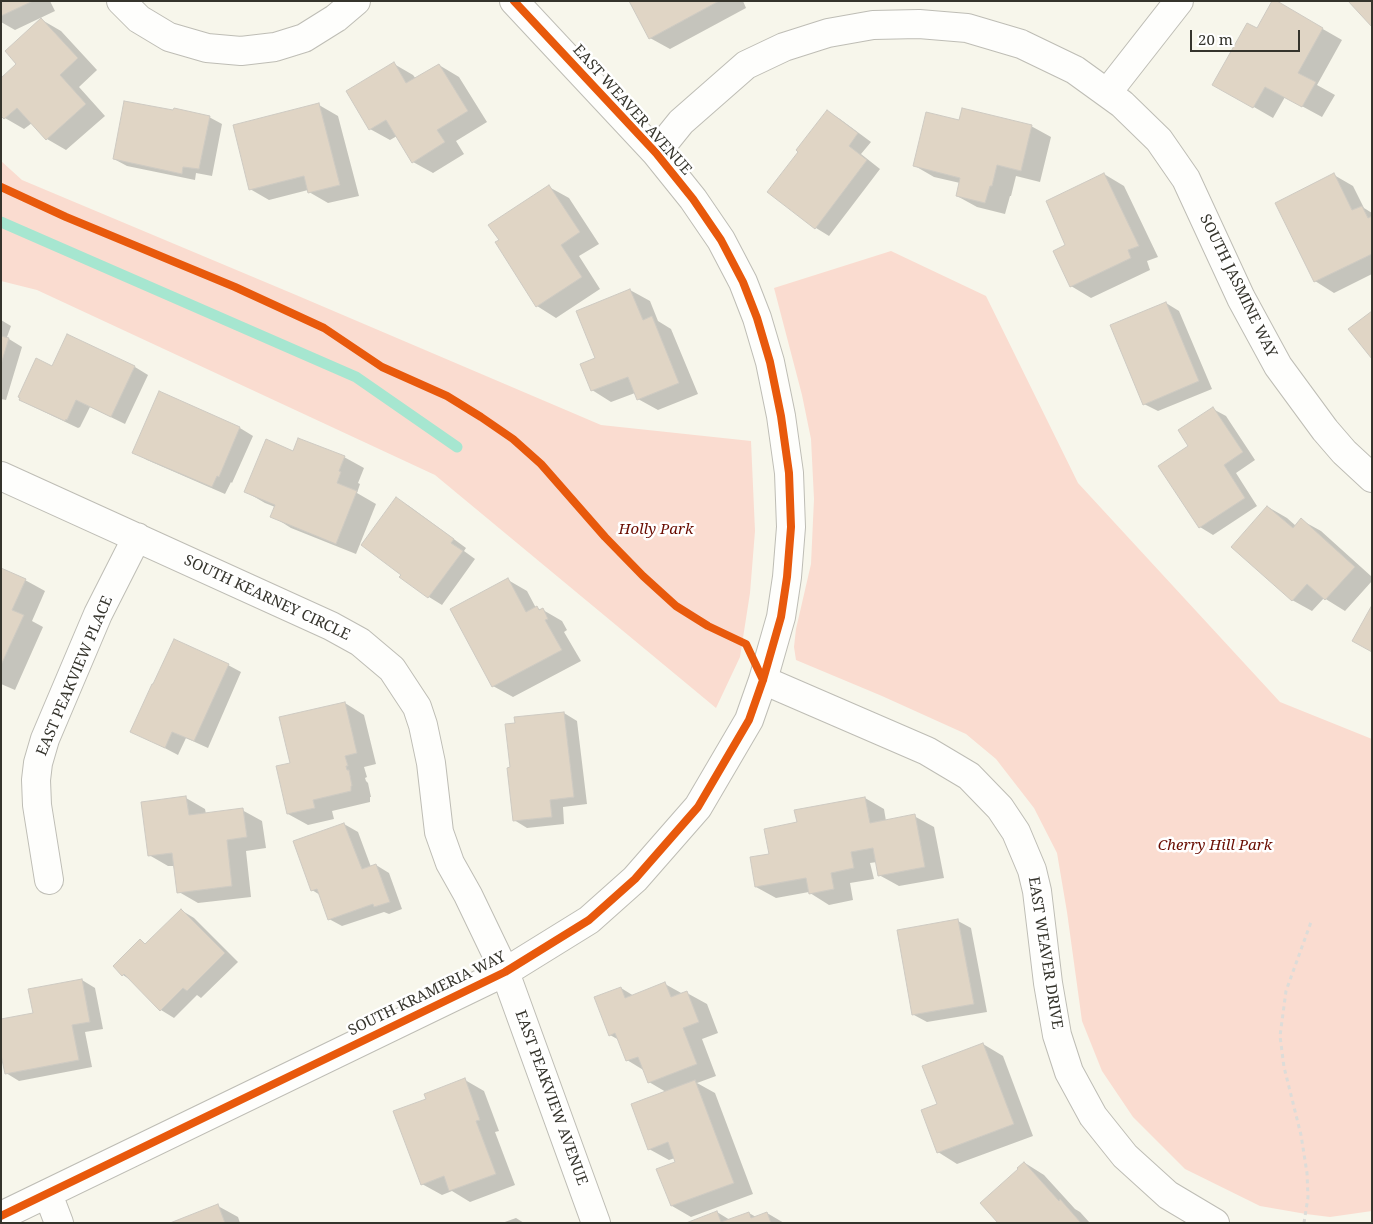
<!DOCTYPE html>
<html>
<head>
<meta charset="utf-8">
<style>
  body { margin:0 }
  #map { position:relative; width:1373px; height:1224px; overflow:hidden; background:#f7f6eb; font-family:"Noto Serif",serif }
  canvas { display:block }
  .frame { position:absolute; inset:0; border:2px solid #35342c; pointer-events:none }
  .scale { position:absolute; left:1190px; top:30px; width:110px; height:22px; box-sizing:border-box; border:2px solid #35342c; border-top:0; padding-left:6px; font-size:15px; line-height:18px; white-space:nowrap; color:#35342c; -webkit-text-stroke:4px #fff; paint-order:stroke }
</style>
</head>
<body>
<div id="map">
<canvas width="1373" height="1224"></canvas>
<div class="frame"></div>
<div class="scale">20 m</div>
</div>
<script>
const context = document.querySelector('canvas').getContext('2d');
context.lineJoin = 'round';
function paint(path, color) {
  context.fillStyle = color;
  context.fill(path, 'evenodd');
}
function toPath(rows) {
  const path = new Path2D();
  for (const r of rows) {
    path.moveTo(r[0], r[1]);
    for (let i = 2; i < r.length; i += 2) path.lineTo(r[i], r[i + 1]);
  }
  return path;
}
function trace(path, color, width, dash) {
  context.strokeStyle = color;
  context.lineWidth = width;
  context.lineCap = dash ? 'butt' : 'round';
  context.setLineDash(dash || []);
  context.stroke(path);
}
function label(font, color, halo, rows, align = 'center') {
  context.font = font + ' "Noto Serif",serif';
  context.lineWidth = 5;
  context.setLineDash([]);
  context.textBaseline = 'middle';
  context.strokeStyle = halo;
  context.fillStyle = color;
  for (const [text, x, y, turn = 0] of rows) {
    context.save();
    context.translate(x, y);
    context.rotate((+turn || 0) * Math.PI / 180);
    context.textAlign = isNaN(turn) ? turn : align;
    if (halo) context.strokeText(text, 0, 0);
    context.fillText(text, 0, 0);
    context.restore();
  }
}
paint(toPath([
  [1,161,22,180,296,295,601,425,751,441,755,531,750,593,740,657,716,708,435,475,37,290,1,281],
  [891,251,986,296,1078,483,1280,702,1372,739,1372,1211,1330,1217,1306,1214,1260,1206,1185,1169,1133,1117,1102,1071,1082,1021,1067,912,1057,853,1034,808,996,759,966,734,882,696,796,660,794,647,796,629,811,564,814,499,811,439,802,395,774,288]
]), '#fadcd0');
paint(toPath([
  [1,1,50,1,55,11,15,30,1,22],
  [630,1,743,1,746,8,670,49,650,38],
  [1274,1,1342,40,1317,85,1335,95,1322,117,1285,97,1273,118,1214,84,1257,30],
  [42,20,61,31,97,70,79,87,105,116,66,150,47,139,32,123,24,129,5,118,18,65],
  [394,64,413,75,416,79,439,65,459,77,487,122,456,141,464,154,433,173,413,162,397,136,390,140,370,129],
  [319,105,338,116,359,196,328,203,309,192,308,190,269,200,250,189],
  [827,111,840,119,871,142,861,154,880,169,829,236,816,228,799,152],
  [209,117,222,124,212,176,196,173,195,180,127,166,114,159],
  [960,121,1031,126,1051,137,1040,182,1016,176,1011,196,1010,196,1005,214,977,207,957,196,960,183,934,177,915,166],
  [1104,174,1124,186,1158,257,1147,261,1150,270,1091,298,1071,286,1067,246],
  [1334,175,1353,186,1364,208,1372,213,1372,274,1334,293,1315,281],
  [549,187,569,198,599,244,579,256,600,289,556,318,537,306,501,240],
  [630,290,650,301,658,321,671,329,698,394,658,410,638,399,635,393,611,402,592,390,597,358],
  [1166,303,1179,311,1212,389,1158,411,1144,404],
  [1,320,11,326,7,337,9,339,22,347,6,400,1,399],
  [68,336,135,367,148,375,125,424,90,407,80,427,78,428,34,407,21,400,53,368],
  [159,393,240,428,253,436,232,483,231,482,225,494,147,460,134,452],
  [1213,409,1226,416,1255,460,1236,473,1257,506,1213,535,1200,527,1189,446],
  [293,452,344,457,364,468,358,483,360,484,357,493,376,504,356,554,291,528,272,516,275,507,265,503,246,492],
  [396,499,409,506,466,548,464,551,475,559,442,605,429,597,401,577,403,575],
  [1268,507,1287,518,1296,526,1301,520,1321,531,1372,577,1372,581,1345,611,1324,598,1312,611,1292,600],
  [1,570,25,580,45,591,32,621,43,627,15,690,1,684],
  [508,580,527,591,536,608,543,610,562,621,567,630,564,632,581,661,513,697,493,686],
  [228,665,241,672,208,748,186,738,178,755,132,731],
  [345,703,364,715,376,764,364,767,367,777,365,778,366,781,368,783,371,797,370,797,370,802,332,811,334,819,308,825,288,814,292,764],
  [564,713,577,721,587,804,563,807,564,824,527,828,514,820],
  [186,798,205,809,206,814,242,810,262,821,266,848,246,851,251,897,198,903,179,892,175,866,168,866,149,855],
  [865,798,884,809,886,821,914,816,934,827,944,878,899,886,879,875,877,862,870,863,874,879,850,883,853,900,829,905,810,893,809,892,776,898,756,887,771,855,798,823],
  [344,824,358,832,371,867,376,865,389,873,402,909,389,914,384,912,342,926,329,919,320,895,312,890],
  [181,910,194,918,238,962,201,998,197,995,174,1018,161,1010,132,981,123,975,114,966,140,941,146,944],
  [958,921,971,928,987,1012,927,1022,914,1015],
  [82,980,95,988,103,1029,85,1032,92,1067,19,1081,6,1073,34,1014],
  [665,984,683,994,687,993,707,1004,718,1033,702,1039,716,1076,697,1083,715,1093,753,1194,691,1217,672,1206,677,1163,675,1158,669,1160,649,1149,666,1092,649,1082,645,1071,627,1060,619,1040,610,1035,621,988,634,996],
  [983,1044,1003,1056,1033,1136,957,1164,938,1152,938,1105],
  [465,1080,484,1091,499,1131,495,1132,515,1185,470,1202,452,1191,442,1195,422,1184,428,1100],
  [1025,1163,1044,1175,1075,1209,1080,1212,1090,1223,999,1223],
  [218,1206,238,1217,240,1223,174,1223],
  [717,1212,730,1220,749,1213,756,1217,767,1213,784,1223,690,1223],
  [516,1218,524,1223,502,1223]
]), '#0003');
trace(toPath([
  [1,222,356,377,457,447]
]), '#a6e6d0', 11);
const building = toPath([
  [1,1,33,1,1,16,1,1],
  [629,1,719,1,649,39,629,1],
  [1272,1,1277,1,1323,28,1298,73,1316,82,1302,107,1265,87,1253,108,1212,85,1247,23,1257,28,1272,1],
  [1348,1,1372,1,1372,27,1348,1],
  [41,18,78,58,60,75,86,104,46,140,17,108,4,119,1,116,1,78,16,64,5,51,41,18],
  [394,62,406,83,439,64,468,111,437,130,445,142,412,163,386,120,369,130,346,91,394,62],
  [124,101,173,110,174,108,210,116,199,169,183,167,182,174,113,159,124,101],
  [319,103,340,185,308,193,304,176,249,190,233,125,319,103],
  [962,108,1032,125,1021,171,997,165,992,186,990,186,985,203,956,196,960,178,913,166,926,112,959,120,962,108],
  [827,110,858,133,849,146,867,160,815,229,767,192,798,152,796,150,827,110],
  [1104,173,1139,246,1128,250,1131,258,1070,287,1053,251,1065,245,1046,201,1104,173],
  [1334,173,1352,210,1362,206,1368,218,1372,216,1372,254,1314,282,1275,203,1334,173],
  [549,185,580,232,561,245,582,277,536,307,495,242,499,240,488,225,549,185],
  [630,289,643,320,652,316,679,383,637,400,628,377,591,391,580,364,595,358,576,311,630,289],
  [1166,302,1199,381,1143,405,1110,325,1166,302],
  [1372,311,1372,359,1348,329,1372,311],
  [67,334,135,366,111,417,76,400,67,420,66,419,65,421,19,400,20,398,18,397,36,358,52,366,67,334],
  [1,336,9,338,1,364,1,336],
  [159,391,240,427,219,477,217,476,212,487,132,453,159,391],
  [1213,407,1243,452,1224,465,1245,498,1199,528,1158,466,1188,446,1178,430,1213,407],
  [298,438,345,456,339,471,341,472,337,483,357,491,336,544,270,517,275,505,244,492,266,439,293,451,298,438],
  [396,497,454,539,451,543,463,551,428,598,399,577,401,575,361,545,396,497],
  [1267,506,1293,528,1301,518,1355,567,1325,600,1307,584,1292,601,1231,547,1267,506],
  [1,568,26,579,12,610,24,615,1,665,1,568],
  [508,578,526,612,537,606,539,610,543,608,548,619,545,620,562,650,492,687,450,609,508,578],
  [1372,605,1372,652,1352,641,1372,605],
  [174,639,229,664,194,741,172,732,165,748,130,732,152,684,153,684,174,639],
  [345,702,357,753,345,756,348,766,346,766,347,770,349,770,352,786,351,786,351,791,313,800,315,808,287,814,276,766,290,763,279,717,345,702],
  [564,712,574,797,550,800,552,817,513,821,507,768,510,767,505,724,515,723,514,717,564,712],
  [186,796,189,815,243,808,247,837,227,840,232,886,177,893,172,853,148,856,141,802,186,796],
  [865,797,870,823,915,814,925,867,878,876,873,848,851,852,854,868,831,873,834,889,809,894,806,878,755,887,750,857,769,854,764,829,797,822,794,810,865,797],
  [344,823,362,869,376,864,390,902,374,907,373,904,328,920,317,889,311,891,293,841,344,823],
  [181,909,225,953,187,991,183,988,160,1011,124,974,122,976,113,966,140,939,145,944,181,909],
  [958,919,974,1004,912,1015,897,930,958,919],
  [82,979,90,1022,72,1025,79,1060,5,1074,1,1055,1,1019,33,1013,28,989,82,979],
  [665,982,671,997,687,991,699,1022,683,1028,697,1064,648,1083,638,1057,626,1061,615,1033,609,1036,594,997,621,987,625,998,665,982],
  [983,1043,1014,1124,937,1153,921,1110,937,1104,922,1066,983,1043],
  [465,1078,480,1120,476,1121,496,1174,449,1191,444,1176,421,1185,393,1111,426,1099,424,1094,465,1078],
  [695,1080,734,1183,671,1206,656,1169,675,1162,668,1142,648,1150,631,1104,695,1080],
  [1024,1162,1059,1201,1060,1199,1081,1223,998,1223,980,1203,1018,1169,1017,1168,1024,1162],
  [218,1204,225,1223,170,1223,218,1204],
  [717,1211,721,1222,749,1212,751,1218,767,1212,771,1223,686,1223,717,1211]
]);
paint(building, '#e0d5c5');
trace(building, '#cecac2', 1);
const minor = toPath([
  [121,1,139,19,169,37,207,48,241,51,275,47,304,38,336,18,356,1],
  [1107,93,1179,1],
  [656,153,681,122,746,65,784,47,828,33,873,25,919,24,967,28,1021,44,1075,70,1122,104,1159,140,1186,179,1241,298,1278,366,1325,430,1344,452,1372,478],
  [1,476,331,626,360,642,392,669,417,707,423,725,431,763,439,832,450,863,468,895,505,972,596,1223],
  [763,680,927,751,969,776,1000,808,1016,832,1032,870,1037,891,1048,983,1057,1035,1069,1072,1093,1116,1125,1156,1168,1195,1215,1223],
  [49,880,37,805,36,780,38,763,45,739,98,614,137,537],
  [48,1194,59,1223],
  [1,1216,505,972,589,920,635,879,698,807,749,720,763,680,781,617,787,577,791,527,789,473,781,416,770,362,757,318,743,282,721,240,693,199,656,153,514,1]
]);
trace(minor, '#bebdb5', 30);
trace(toPath([
  [1304,1223,1308,1197,1307,1173,1301,1135,1284,1067,1280,1036,1286,991,1311,922]
]), '#dddcd8', 3, [4, 4]);
trace(minor, '#fefefc', 28);
trace(toPath([
  [1,187,66,217,235,287,324,328,382,367,447,396,481,417,513,439,541,464,605,537,643,576,676,606,708,626,746,644,763,680],
  [1,1216,505,972,589,920,635,879,698,807,749,720,763,680,781,617,787,577,791,527,789,473,781,416,770,362,757,318,743,282,721,240,693,199,656,153,514,1]
]), '#e8590c', 8);
label('15px', '#35342c', '#fff', [
  ["EAST WEAVER AVENUE",632,110,48],
  ["SOUTH JASMINE WAY",1238,286,64],
  ["SOUTH KEARNEY CIRCLE",267,598,25],
  ["EAST PEAKVIEW PLACE",75,676,-67],
  ["EAST WEAVER DRIVE",1045,953,81],
  ["SOUTH KRAMERIA WAY",427,994,-26],
  ["EAST PEAKVIEW AVENUE",551,1098,70]
]);
label('italic 15px', '#690c00', '#fff', [
  ["Holly Park",656,530],
  ["Cherry Hill Park",1215,846]
]);
</script>
</body>
</html>
